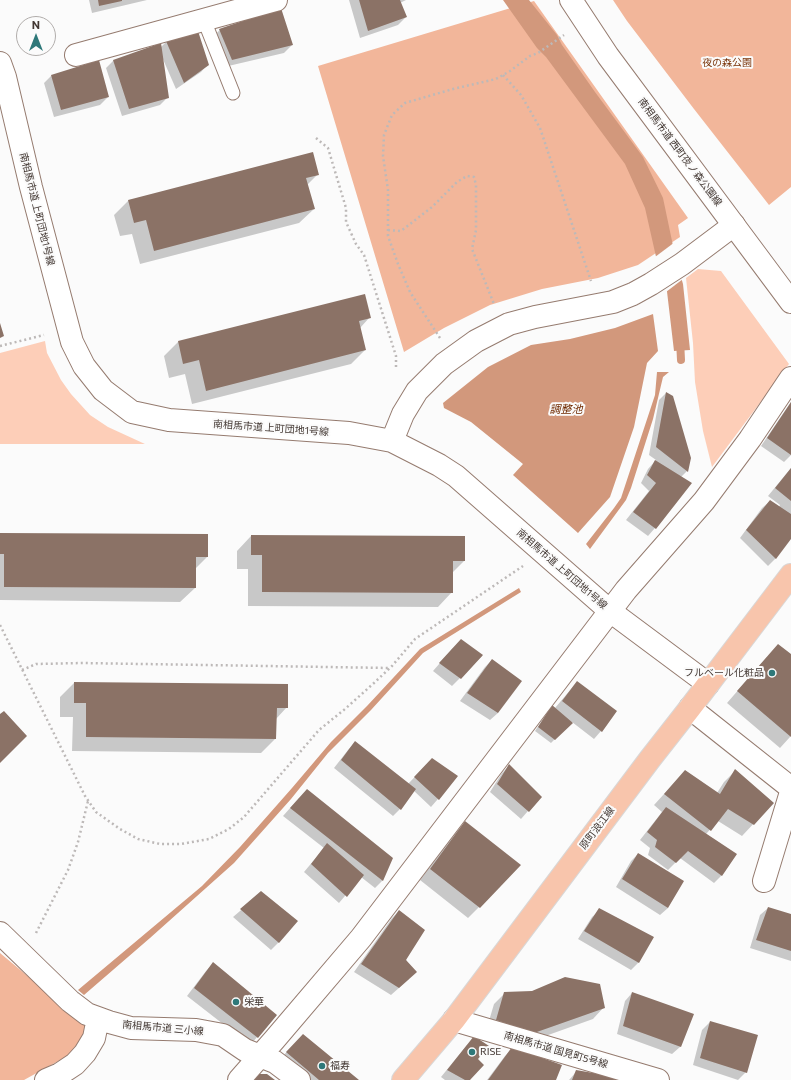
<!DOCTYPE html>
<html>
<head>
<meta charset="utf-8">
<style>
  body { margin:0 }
  #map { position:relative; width:791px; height:1080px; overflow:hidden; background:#fbfbfb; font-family:Commissioner,sans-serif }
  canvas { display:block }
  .north { position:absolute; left:16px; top:16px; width:40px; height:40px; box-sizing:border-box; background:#fbfbfb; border:1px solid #b1adab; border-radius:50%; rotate:0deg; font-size:11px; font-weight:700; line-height:16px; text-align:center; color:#423732 }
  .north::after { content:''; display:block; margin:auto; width:14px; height:18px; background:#2e7879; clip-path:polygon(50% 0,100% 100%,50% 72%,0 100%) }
</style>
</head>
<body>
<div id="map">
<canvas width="791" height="1080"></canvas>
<div class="north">N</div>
</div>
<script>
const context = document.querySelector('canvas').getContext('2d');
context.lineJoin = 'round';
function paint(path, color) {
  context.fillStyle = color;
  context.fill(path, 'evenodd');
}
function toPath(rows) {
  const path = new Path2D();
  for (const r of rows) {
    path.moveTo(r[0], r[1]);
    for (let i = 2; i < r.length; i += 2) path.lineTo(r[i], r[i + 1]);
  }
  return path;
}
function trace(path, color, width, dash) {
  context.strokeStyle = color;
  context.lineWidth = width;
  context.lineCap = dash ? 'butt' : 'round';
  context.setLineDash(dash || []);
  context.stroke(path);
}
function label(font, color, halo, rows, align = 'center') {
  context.font = font + ' Commissioner,"Noto Sans JP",sans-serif';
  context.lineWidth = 4;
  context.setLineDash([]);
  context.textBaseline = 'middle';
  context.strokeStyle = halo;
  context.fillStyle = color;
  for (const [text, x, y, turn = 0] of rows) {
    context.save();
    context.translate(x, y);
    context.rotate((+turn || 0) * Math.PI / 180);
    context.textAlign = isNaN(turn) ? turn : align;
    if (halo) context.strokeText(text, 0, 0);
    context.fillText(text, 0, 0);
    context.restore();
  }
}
paint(toPath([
  [698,269,721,271,789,364,712,467,703,431,695,382,693,343,686,278],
  [45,341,47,353,61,380,71,394,90,415,108,427,145,444,0,444,0,353]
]), '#fdceb8');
paint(toPath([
  [613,0,791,0,791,187,769,205,694,109,627,21],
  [534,1,688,218,678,225,680,237,638,265,598,278,542,289,490,305,444,328,404,352,318,66],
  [0,953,90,1028,71,1054,24,1080,0,1080]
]), '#f2b69a');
paint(toPath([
  [503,0,529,0,557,35,562,45,595,92,643,157,663,198,676,260,683,284,690,350,674,351,666,283,659,270,645,208,625,164,546,57,537,48],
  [653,314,658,351,647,363,634,427,610,497,578,533,513,475,523,464,471,422,444,408,443,403,488,367,531,345,570,339,615,328],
  [657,372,669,372,663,377,653,419,631,488,626,500,590,549,586,544,614,508,621,498,655,395],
  [519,588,521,592,423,653,371,710,328,753,291,799,234,863,150,938,84,995,78,990,202,886,240,847,292,788,331,742,367,706,420,649]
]), '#d2987c');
paint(toPath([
  [675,242,683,279,666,292,655,257]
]), '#fbfbfb');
paint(toPath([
  [89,0,147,0,92,13],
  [349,0,406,0,400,3,406,17,398,25,360,38],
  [220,30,292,45,284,53,224,67,212,37],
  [166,42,208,64,201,72,176,89,162,57,168,97,160,105,122,116,106,68,113,61,160,44,160,48],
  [51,76,108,97,100,105,54,117,44,83],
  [318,174,307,185,314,209,299,223,140,264,132,234,120,236,114,215,129,200],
  [364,295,370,317,360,328,365,350,351,364,192,404,185,374,169,378,164,356,178,342],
  [666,393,690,458,687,471,681,477,655,528,648,536,626,520,649,491,641,483,648,469,656,460,649,455,659,400],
  [791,402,791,455,784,462,761,446],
  [791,468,791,537,776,558,768,566,740,538,762,508,770,501,779,507,780,505,768,496],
  [0,534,207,557,195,569,195,588,180,602,0,600],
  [251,536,464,561,452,573,452,592,438,607,248,606,248,569,237,569,237,551],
  [453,648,482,656,452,686,433,671],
  [791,656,790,737,780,748,727,703,767,657],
  [492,660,498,713,490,720,460,701,485,667],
  [577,682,601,731,594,739,572,722,551,743,535,731,549,710,552,706,555,708],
  [74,683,287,707,276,719,275,739,261,753,72,751,73,717,60,717,60,697],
  [355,742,408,784,432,759,457,777,431,807,413,790,400,809,393,816,334,768,348,750],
  [509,766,528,811,521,819,490,792,502,773],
  [685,771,717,793,724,782,735,771,773,803,742,836,718,821,706,834,736,854,721,876,714,883,680,858,668,870,648,855,650,848,640,840,662,812,654,805],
  [299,798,392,858,382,881,375,888,361,877,339,903,304,872,324,848,283,816],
  [465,823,479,907,468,918,420,880,454,834],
  [638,854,668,908,660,915,616,887,631,861],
  [261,893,279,942,271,950,233,917],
  [768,908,791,915,791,961,750,948,760,915],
  [600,910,653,937,638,963,631,970,578,939,592,917],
  [399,911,409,979,391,995,354,972,392,918],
  [213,964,276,1016,250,1045,187,996,206,971],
  [533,992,604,1007,593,1019,523,1044,486,1031,494,1004,505,993],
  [632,993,692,1015,680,1047,672,1054,617,1034,625,1001],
  [710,1022,746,1072,738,1080,693,1065,702,1030],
  [303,1035,357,1080,303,1080,279,1060],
  [467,1045,477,1059,469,1080,445,1080,441,1077],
  [512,1049,555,1080,487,1080,505,1056],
  [576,1072,621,1080,569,1080]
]), '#0003');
trace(toPath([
  [680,340,681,360]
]), '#d2987c', 8);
paint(toPath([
  [98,0,122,0,122,1,99,6],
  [359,0,400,0,407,17,368,31],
  [281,8,293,45,232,60,219,29],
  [198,31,209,65,184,83,166,41],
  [161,43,169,98,129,109,113,60],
  [99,60,109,97,61,110,51,75],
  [313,152,319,175,306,178,315,209,154,251,146,220,134,223,128,200],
  [365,294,371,318,359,321,366,350,206,391,199,360,183,364,178,341],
  [0,323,4,336,0,338],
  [666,392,673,396,691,458,688,472,656,447],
  [791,402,791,455,767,438],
  [655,460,692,483,656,529,633,512,656,483,647,475],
  [791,468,791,501,775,488],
  [770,500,791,514,791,539,776,559,746,530],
  [0,533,208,534,208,557,196,557,196,588,4,587,4,554,0,554],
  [251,535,465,536,465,561,453,561,453,593,262,592,262,555,251,555],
  [461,639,483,655,461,679,439,663],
  [778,644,791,654,791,737,737,691],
  [492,659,522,681,498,713,467,693],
  [577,681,617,711,602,732,562,701],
  [74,682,288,684,288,708,277,708,276,739,86,737,86,703,74,703],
  [552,705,573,723,555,740,538,727],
  [4,711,27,736,0,763,0,714],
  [355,741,416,789,401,810,341,760],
  [432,758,458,776,439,800,414,777],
  [509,764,542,797,529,812,497,784],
  [735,769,774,803,754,825,728,809,711,831,664,794,685,770,720,794],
  [307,789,393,858,383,881,290,808],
  [666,807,737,854,722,876,688,851,676,863,655,847,657,840,647,832],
  [465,821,521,865,480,908,430,869],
  [327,843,364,875,347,897,311,864],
  [638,853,684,881,668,908,622,879],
  [261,891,298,921,279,943,240,909],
  [768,907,791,914,791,951,756,940],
  [599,908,654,937,639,963,584,931],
  [399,910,425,930,406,960,417,972,399,988,361,964],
  [213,962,277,1015,258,1038,194,988],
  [565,977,600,984,605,1008,534,1033,496,1020,504,992,532,991],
  [632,992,694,1014,681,1047,623,1026],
  [710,1021,758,1035,747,1073,700,1058],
  [303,1034,359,1080,319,1080,286,1052],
  [474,1036,489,1046,478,1059,484,1065,470,1080,465,1080,447,1070],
  [512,1047,562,1065,556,1080,488,1080],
  [576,1070,622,1078,622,1080,572,1080],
  [256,1074,267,1074,275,1080,251,1080]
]), '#8b7266');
const lane = toPath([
  [204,20,233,93]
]);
const street = toPath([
  [76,55,276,0],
  [0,63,5,77,31,187,72,342,84,366,103,390,132,412,169,420,349,433,392,441,439,465,456,476,610,611,708,684],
  [392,441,403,414,417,391,444,364,476,341,509,324,535,317,613,302,633,294,651,284,682,264,734,225],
  [690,708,791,788],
  [764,881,791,792],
  [0,933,70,1001,87,1014,109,1022,131,1028,196,1030,223,1035,245,1050,275,1062,299,1080],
  [454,1020,658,1080],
  [46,1080,60,1074,75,1064,85,1053,94,1038,98,1018],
  [239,1080,275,1039,361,938,626,590,704,501,750,439,791,378]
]);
const secondary = toPath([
  [571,0,608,56,791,302]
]);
const primary = toPath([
  [403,1080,454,1020,650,759,690,708,791,575]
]);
trace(lane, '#957b6f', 15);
trace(street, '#957b6f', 24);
trace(secondary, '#957b6f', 24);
trace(primary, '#d9d7d6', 24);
trace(toPath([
  [503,75,521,95,540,128,591,281],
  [316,138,328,148,346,208,346,222,356,244,364,255,396,356,396,367],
  [388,230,401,231,432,207,457,182,467,176,474,177,476,185,476,230,472,249,494,304],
  [440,338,410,292,398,264,388,236,388,190,383,156,384,135,392,115,405,103,453,89,496,79,510,71,530,56,538,53,564,35],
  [0,346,44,335],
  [0,625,85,796,96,812,120,829,138,839,160,844,181,844,209,839,229,829,244,817,319,730,345,709,374,683,392,666,415,639,523,566],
  [22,670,36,664,82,663,389,668],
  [36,933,68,870,78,842,88,801]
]), '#bdb9b8', 2.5, [2, 3]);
trace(lane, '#fff', 13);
trace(street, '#fff', 22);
trace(secondary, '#fff', 22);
trace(primary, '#f8c5ac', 22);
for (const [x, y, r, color] of [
  [772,673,4,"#2e7879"],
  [236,1002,4,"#2e7879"],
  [472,1052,4,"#2e7879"],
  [322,1066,4,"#2e7879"]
]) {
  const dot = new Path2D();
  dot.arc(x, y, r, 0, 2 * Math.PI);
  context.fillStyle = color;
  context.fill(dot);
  trace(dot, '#fbfbfb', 1.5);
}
label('10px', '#793308', '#fbfbfb', [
  ["夜の森公園",727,63]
]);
label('10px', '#423732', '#fbfbfb', [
  ["南相馬市道 西町夜ノ森公園線",680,152,53],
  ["南相馬市道 上町団地1号線",37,209,76],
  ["南相馬市道 上町団地1号線",271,428,4],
  ["南相馬市道 上町団地1号線",562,569,41],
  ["原町浪江線",597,828,-53],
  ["南相馬市道 三小線",163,1028,5],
  ["南相馬市道 国見町5号線",556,1050,16]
]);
label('10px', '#423732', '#fbfbfb', [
  ["フルベール化粧品",764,673,"right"],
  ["栄華",244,1002],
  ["RISE",480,1052],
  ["福寿",330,1066]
], 'left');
label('italic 11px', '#702a00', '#fbfbfb', [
  ["調整池",566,409]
]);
</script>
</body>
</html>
